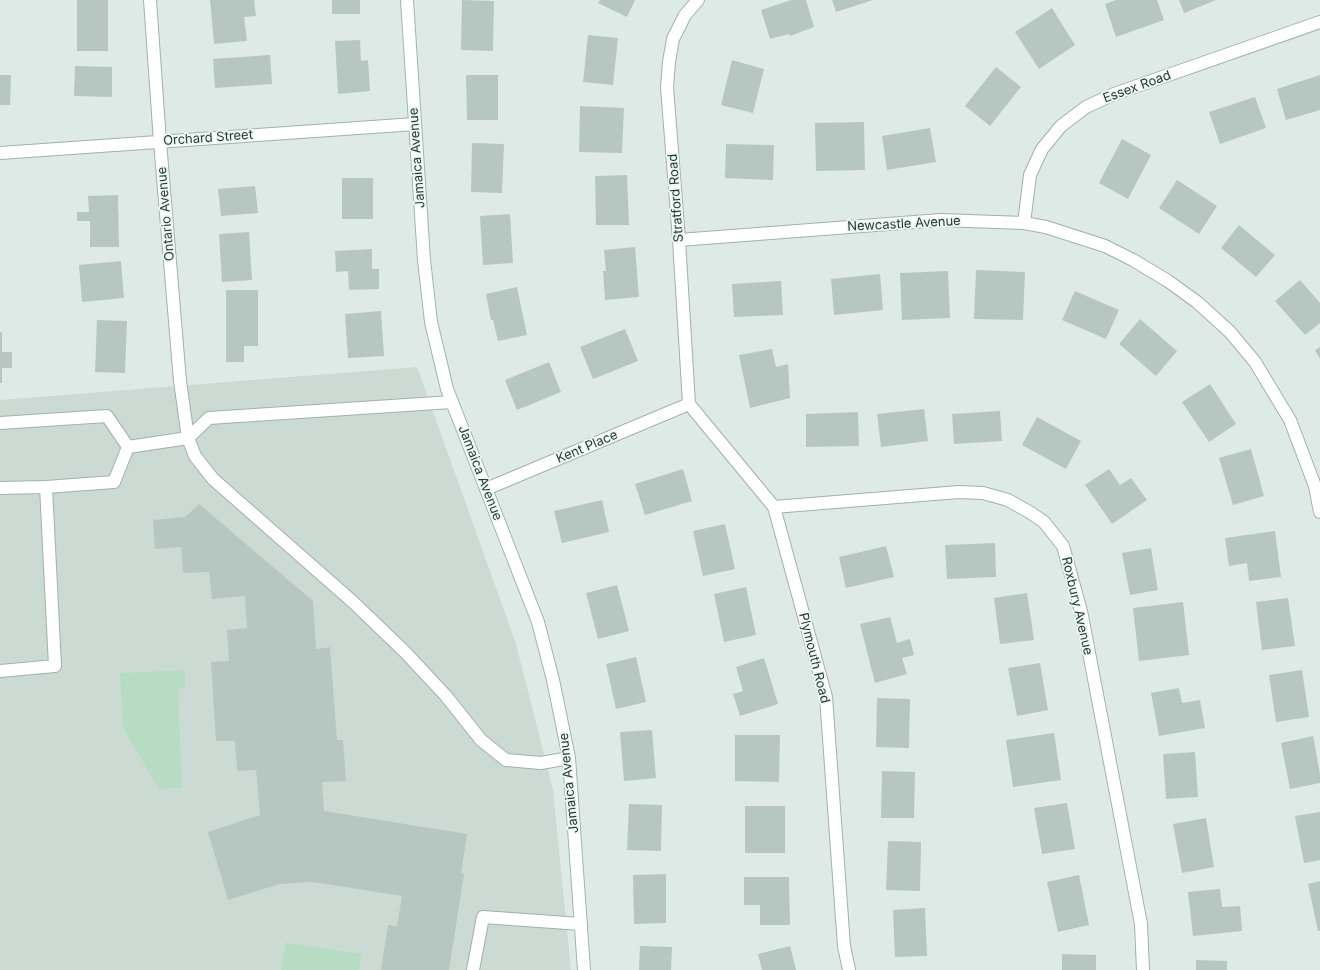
<!DOCTYPE html>
<html>
<head>
<meta charset="utf-8">
<style>
  body { margin:0 }
  canvas { display:block; background:#deeae5 }
</style>
</head>
<body>
<canvas width="1320" height="970"></canvas>
<script>
const context = document.querySelector('canvas').getContext('2d');
context.lineJoin = 'round';
function paint(path, color) {
  context.fillStyle = color;
  context.fill(path, 'evenodd');
}
function toPath(rows) {
  const path = new Path2D();
  for (const r of rows) {
    path.moveTo(r[0], r[1]);
    for (let i = 2; i < r.length; i += 2) path.lineTo(r[i], r[i + 1]);
  }
  return path;
}
function trace(path, color, width, dash) {
  context.strokeStyle = color;
  context.lineWidth = width;
  context.lineCap = dash ? 'butt' : 'round';
  context.setLineDash(dash || []);
  context.stroke(path);
}
function label(font, color, halo, rows, align = 'center') {
  context.font = font + ' Inter,sans-serif';
  context.lineWidth = 3.5;
  context.setLineDash([]);
  context.textBaseline = 'middle';
  context.strokeStyle = halo;
  context.fillStyle = color;
  for (const [text, x, y, turn = 0] of rows) {
    context.save();
    context.translate(x, y);
    context.rotate((+turn || 0) * Math.PI / 180);
    context.textAlign = isNaN(turn) ? turn : align;
    if (halo) context.strokeText(text, 0, 0);
    context.fillText(text, 0, 0);
    context.restore();
  }
}
paint(toPath([
  [417,367,516,644,553,790,571,970,0,970,0,400]
]), '#ccdad4');
paint(toPath([
  [185,670,185,688,178,689,182,788,159,789,123,728,120,673],
  [286,943,362,954,359,970,281,970]
]), '#b6dcc3');
paint(toPath([
  [77,0,108,0,108,51,77,51],
  [210,0,254,0,256,16,244,17,247,41,214,44],
  [332,0,360,0,360,14,332,14],
  [462,0,494,1,493,51,461,50],
  [600,0,635,0,627,17,598,3],
  [791,0,806,0,814,27,790,36,789,34,770,39,761,10],
  [832,0,873,0,836,12],
  [1116,0,1157,0,1164,20,1116,37,1105,4],
  [1179,0,1216,0,1184,13],
  [1052,8,1075,45,1039,69,1015,32],
  [588,35,618,38,613,85,583,82],
  [360,40,361,61,368,60,370,91,338,94,335,41],
  [270,55,272,84,215,88,213,59],
  [732,60,764,69,753,113,721,105],
  [75,66,112,67,112,97,74,96],
  [996,67,1021,87,990,126,965,106],
  [0,75,11,75,10,105,0,105],
  [466,75,498,75,498,120,467,120],
  [1320,75,1320,110,1286,120,1277,89],
  [1255,97,1266,128,1220,144,1209,112],
  [580,106,624,108,622,153,579,152],
  [864,122,865,170,816,171,815,123],
  [930,128,936,162,887,170,882,136],
  [1122,139,1151,155,1128,199,1099,183],
  [472,143,504,144,502,193,471,192],
  [726,144,774,145,773,180,725,178],
  [627,175,629,225,596,225,595,176],
  [342,178,373,178,373,219,342,219],
  [1177,180,1217,206,1199,234,1159,208],
  [255,186,258,213,221,216,218,189],
  [118,195,119,247,90,247,90,221,77,221,77,212,89,212,88,196],
  [510,214,513,263,483,265,480,216],
  [1239,225,1275,255,1256,277,1221,248],
  [249,232,252,280,222,282,219,234],
  [635,247,639,297,605,300,603,271,606,271,604,250],
  [372,249,372,269,379,269,379,289,349,290,348,271,336,272,335,251],
  [121,261,124,298,82,302,79,265],
  [976,270,1025,272,1023,320,974,319],
  [948,271,950,318,902,320,900,273],
  [880,274,883,310,834,315,831,279],
  [1300,280,1320,303,1320,323,1305,335,1275,301],
  [781,281,783,315,734,317,732,284],
  [517,287,527,335,498,341,493,320,491,320,486,294],
  [226,290,258,290,258,346,244,346,244,362,226,362],
  [1075,291,1119,310,1106,339,1062,320],
  [381,311,384,356,348,358,345,314],
  [1140,319,1177,351,1156,376,1119,344],
  [97,320,127,321,125,373,95,372],
  [625,329,638,361,593,379,580,347],
  [0,332,2,332,2,352,12,352,12,368,2,368,2,383,0,383],
  [1320,347,1320,359,1315,350],
  [772,349,776,367,788,364,790,398,750,408,739,355],
  [549,362,561,392,517,410,505,380],
  [1210,384,1236,424,1209,442,1182,402],
  [924,409,928,441,881,447,877,414],
  [1000,411,1002,441,954,444,952,414],
  [858,412,859,446,806,447,806,414],
  [1037,417,1081,441,1066,469,1022,445],
  [1251,449,1264,496,1233,505,1219,458],
  [683,469,692,501,645,515,635,484],
  [1109,469,1120,485,1131,478,1147,500,1112,524,1085,485],
  [602,500,609,532,562,543,554,511],
  [199,504,313,601,316,649,330,647,337,740,343,740,346,781,322,782,324,811,467,834,461,874,464,874,449,970,381,970,388,925,397,926,402,896,313,882,280,884,228,900,208,832,260,815,256,770,237,771,235,741,216,741,211,662,229,661,227,630,247,628,245,596,212,599,209,572,183,573,181,547,155,549,153,520,185,517],
  [725,524,735,569,703,576,693,531],
  [1275,531,1281,577,1249,581,1247,563,1229,566,1225,538],
  [995,543,996,577,947,579,945,545],
  [886,546,894,577,846,588,839,557],
  [1151,548,1158,590,1130,595,1122,553],
  [617,585,629,631,598,639,586,593],
  [746,587,756,635,724,642,714,594],
  [1027,593,1034,640,1000,644,994,598],
  [1288,598,1295,646,1262,650,1256,602],
  [1183,602,1189,655,1139,661,1133,608],
  [890,617,897,643,910,639,914,655,902,658,907,674,875,683,860,624],
  [636,657,646,702,616,709,606,664],
  [764,658,778,704,740,716,733,694,743,691,736,667],
  [1040,663,1048,710,1017,716,1008,668],
  [1302,670,1309,717,1276,722,1269,675],
  [1179,688,1182,703,1200,700,1205,728,1159,736,1151,693],
  [877,698,910,699,909,748,876,747],
  [652,730,656,778,624,781,620,732],
  [1054,733,1061,780,1013,787,1006,740],
  [735,735,780,735,779,782,735,781],
  [1313,736,1320,774,1320,783,1290,789,1281,743],
  [1195,752,1198,797,1166,799,1163,754],
  [882,771,915,772,914,818,881,818],
  [1067,803,1075,849,1042,854,1034,808],
  [629,804,662,805,661,851,627,850],
  [745,806,785,806,785,853,745,853],
  [1320,812,1320,860,1304,863,1295,816],
  [1206,818,1214,867,1182,873,1173,824],
  [888,841,921,842,920,891,886,890],
  [666,874,666,923,634,924,633,875],
  [1079,875,1089,925,1058,932,1047,882],
  [744,877,789,877,790,925,760,925,760,905,744,905],
  [1320,881,1320,931,1318,931,1308,884],
  [1220,889,1222,907,1240,906,1242,931,1193,936,1188,892],
  [925,908,927,956,895,957,893,910],
  [640,946,672,947,671,970,639,970],
  [790,946,796,970,762,970,758,954],
  [1062,954,1096,955,1096,970,1062,970],
  [1196,960,1227,961,1227,970,1196,970]
]), '#b6c7c1');
const lane = toPath([
  [452,402,209,418,188,438,195,456,213,479,353,602,405,652,446,696,481,740,506,760,541,763,569,758],
  [0,423,107,416,128,447],
  [128,447,188,438,180,381],
  [0,488,46,487],
  [0,671,55,666,46,487,114,482,128,447],
  [473,970,483,917,581,924]
]);
const street = toPath([
  [150,0,160,142,180,381],
  [0,153,415,124],
  [1024,223,1030,175,1042,149,1061,126,1086,107,1114,94,1320,22],
  [679,240,941,220,1024,223,1046,227,1105,246,1133,260,1168,281,1197,302,1230,332,1255,362,1290,420,1315,486,1320,512],
  [689,404,774,507,826,697,844,946,849,970],
  [689,404,679,240,667,87,669,62,673,39,685,15,698,0],
  [486,489,689,404],
  [774,507,959,492,983,493,1008,500,1031,513,1044,522,1063,546,1081,611,1141,924,1143,970]
]);
const secondary = toPath([
  [407,0,424,260,431,322,447,389,538,622,553,680,569,758,584,970]
]);
trace(lane, '#a1b1ac', 14);
trace(street, '#a1b1ac', 14);
trace(secondary, '#9db6ae', 14);
trace(lane, '#fff', 12);
trace(street, '#fff', 12);
trace(secondary, '#fff', 12);
label('13px', '#1f3934', '#eef7f3', [
  ["Essex Road",1137,87,-20],
  ["Orchard Street",208,138,-4],
  ["Jamaica Avenue",417,158,-94],
  ["Stratford Road",676,198,-94],
  ["Ontario Avenue",166,214,-95],
  ["Newcastle Avenue",904,224,-3],
  ["Kent Place",587,447,-23],
  ["Jamaica Avenue",480,473,69],
  ["Roxbury Avenue",1077,606,77],
  ["Plymouth Road",814,658,76],
  ["Jamaica Avenue",569,783,-96]
]);
</script>
</body>
</html>
